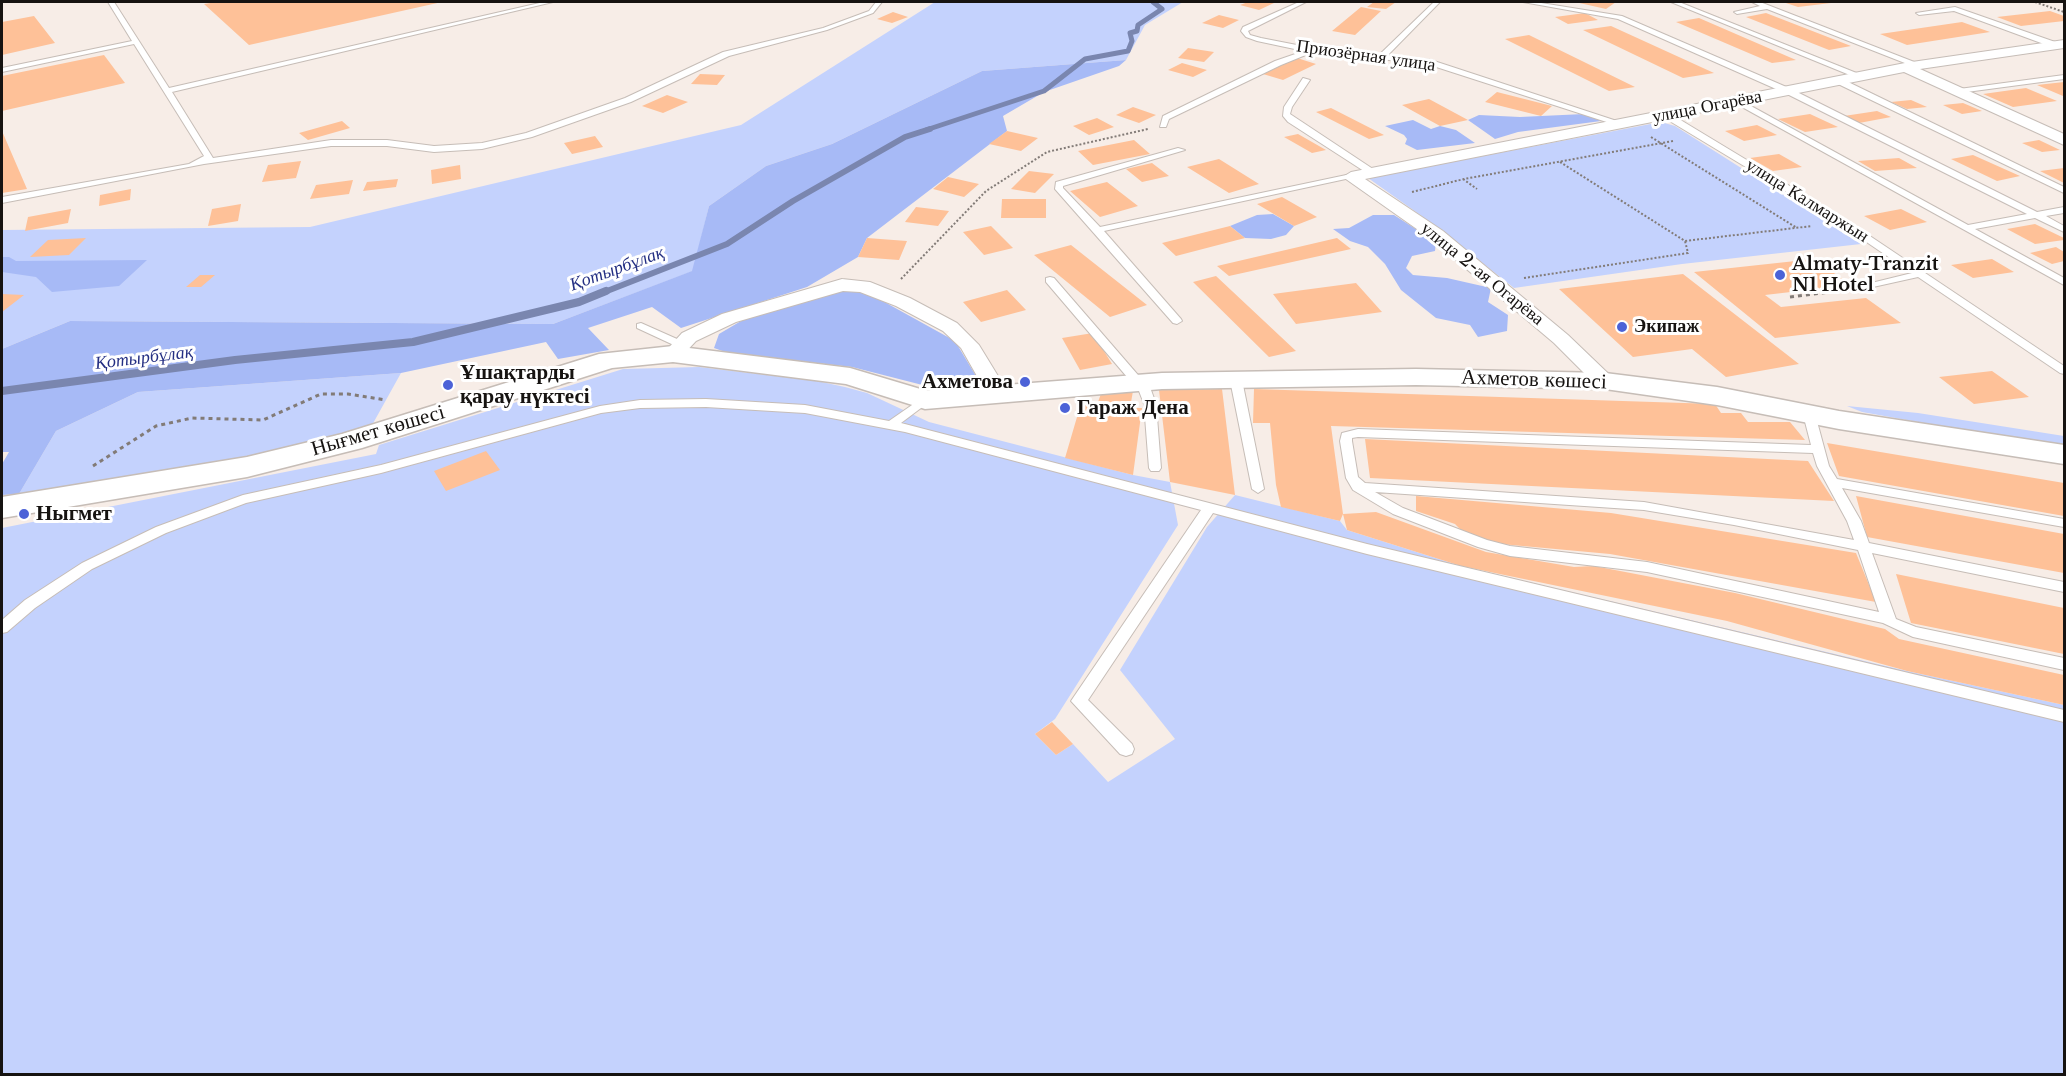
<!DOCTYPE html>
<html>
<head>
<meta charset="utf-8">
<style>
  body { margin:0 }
  #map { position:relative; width:2066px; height:1076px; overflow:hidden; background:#f7ede7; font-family:"Libre Baskerville",serif }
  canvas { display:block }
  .frame { position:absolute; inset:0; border:3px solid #161311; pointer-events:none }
</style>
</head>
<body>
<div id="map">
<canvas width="2066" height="1076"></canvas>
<div class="frame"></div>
</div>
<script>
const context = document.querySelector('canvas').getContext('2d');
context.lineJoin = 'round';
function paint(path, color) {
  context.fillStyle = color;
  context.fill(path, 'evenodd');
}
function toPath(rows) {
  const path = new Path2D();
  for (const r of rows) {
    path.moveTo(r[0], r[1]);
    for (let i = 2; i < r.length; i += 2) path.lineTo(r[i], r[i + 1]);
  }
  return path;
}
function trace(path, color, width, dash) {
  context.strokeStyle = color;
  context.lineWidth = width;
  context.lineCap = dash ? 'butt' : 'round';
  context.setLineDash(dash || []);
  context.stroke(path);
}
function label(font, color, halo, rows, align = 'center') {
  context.font = font + ' "Libre Baskerville",serif';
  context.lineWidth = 6;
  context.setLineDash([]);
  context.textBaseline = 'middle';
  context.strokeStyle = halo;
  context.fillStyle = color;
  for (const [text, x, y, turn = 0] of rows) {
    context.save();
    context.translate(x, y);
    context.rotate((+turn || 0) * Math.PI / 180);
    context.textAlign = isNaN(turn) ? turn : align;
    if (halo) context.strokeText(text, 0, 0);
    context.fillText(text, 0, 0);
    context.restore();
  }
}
paint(toPath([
  [935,2,1183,2,1145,25,1126,60,982,71,832,144,766,166,709,206,693,271,553,324,70,321,2,349,2,230,310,227,741,125],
  [1661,122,1675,126,1861,244,1682,264,1514,288,1433,224,1368,178],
  [699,367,817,381,845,387,867,393,929,422,1133,475,1170,482,1178,525,1055,719,1035,734,1056,755,1073,744,1108,782,1175,739,1120,670,1207,527,1235,495,1340,521,1347,530,1461,566,1907,671,2064,705,2064,1074,2,1074,2,528,376,454,379,445,623,369],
  [401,373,371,427,241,462,19,494,56,431,138,392],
  [1847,406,1918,413,2064,436,2064,448,1862,412]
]), '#c4d2fd');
paint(toPath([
  [1126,60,1119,66,1044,92,1003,116,1007,131,867,238,858,257,807,287,681,328,652,307,588,328,609,350,558,359,546,342,401,373,138,392,56,431,19,494,2,495,2,464,9,452,2,452,2,349,70,321,553,324,692,271,709,206,766,166,832,144,982,71],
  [1584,114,1601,121,1518,132,1495,139,1468,120,1479,115,1520,117],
  [1413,120,1431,129,1440,126,1456,130,1475,143,1417,150,1405,144,1407,139,1404,135,1385,126],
  [1273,214,1294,226,1286,235,1271,239,1245,238,1230,226,1257,215],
  [1373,215,1394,215,1436,242,1435,251,1412,256,1406,268,1413,275,1447,278,1491,288,1488,302,1508,315,1507,331,1478,337,1470,325,1436,318,1401,290,1385,264,1368,247,1350,241,1333,229,1349,228],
  [2,257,9,257,16,261,147,260,119,286,52,292,36,277,2,272],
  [842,288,861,289,955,341,982,386,942,390,852,367,728,353,714,348,719,334,741,321]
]), '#a7baf6');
trace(toPath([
  [926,130,1044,91,1085,59,1128,51,1132,41,1130,33,1137,31,1138,25,1162,9,1153,2]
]), '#7a86af', 5);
trace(toPath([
  [602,293,727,244,793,201,905,137,930,129]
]), '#7a86af', 6);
trace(toPath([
  [2,391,235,360,413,342,579,302,606,291]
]), '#7a86af', 8);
paint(toPath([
  [217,2,442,2,249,45,204,4],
  [1248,2,1269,2,1274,3,1259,10,1240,5],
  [1374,2,1396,2,1386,9,1367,7],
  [1575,2,1616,2,1606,9],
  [1783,2,1831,2,1831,3,1798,7],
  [1361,7,1381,11,1355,35,1332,31],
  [2050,11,2064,16,2064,21,2021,26,1997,17],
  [893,12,908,17,892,23,877,19],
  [1585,13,1598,20,1568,24,1555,17],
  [1766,13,1851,46,1829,50,1746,17],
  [1219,15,1239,20,1223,28,1202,23],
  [34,16,55,43,2,55,2,22],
  [1699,18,1796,60,1772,63,1676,22],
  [1962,22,1990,32,1907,45,1880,34],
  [1611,26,1714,73,1683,78,1583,30],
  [1529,35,1635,87,1609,91,1505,39],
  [1188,48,1214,52,1204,62,1178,58],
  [104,55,125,83,2,111,2,76],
  [1297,58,1316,64,1283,80,1263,74],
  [1182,63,1207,70,1193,77,1168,70],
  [700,74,725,75,717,85,691,84],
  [2064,82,2063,96,2037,85],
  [2026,88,2057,101,2013,107,1983,94],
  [1497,92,1552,106,1541,116,1485,102],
  [667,95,688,102,663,113,642,106],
  [1429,99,1468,120,1440,126,1402,105],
  [1911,100,1927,107,1907,109,1891,102],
  [1963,103,1982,111,1962,114,1943,105],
  [1133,107,1156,115,1139,123,1116,115],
  [1331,108,1384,135,1369,139,1316,112],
  [1877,111,1891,117,1859,123,1844,116],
  [1810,114,1838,127,1805,132,1778,119],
  [1097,118,1114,127,1089,135,1073,126],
  [342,121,350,128,308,140,299,133],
  [1757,125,1777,135,1744,141,1725,131],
  [2,131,27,189,2,193],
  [1007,131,1038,138,1021,151,989,144],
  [1298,134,1326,150,1312,153,1284,137],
  [595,136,603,147,572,154,564,143],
  [1134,140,1150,154,1093,165,1078,151],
  [2039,140,2060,150,2042,152,2022,143],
  [1779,154,1802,167,1773,171,1750,158],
  [1973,155,2020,176,1997,181,1951,159],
  [1899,158,1917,168,1875,171,1858,161],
  [1219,159,1259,184,1229,193,1187,167],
  [301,161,296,178,262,182,268,165],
  [1152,163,1169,176,1142,182,1126,169],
  [460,165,461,179,432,184,431,170],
  [2064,168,2064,183,2040,171],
  [1029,171,1054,174,1035,193,1011,189],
  [948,177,979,184,964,197,933,189],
  [398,179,396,187,363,191,367,182],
  [353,180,349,194,310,199,316,185],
  [1107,182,1138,206,1100,217,1070,191],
  [131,189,130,200,99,206,100,195],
  [1282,197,1317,217,1294,226,1257,204],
  [1002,199,1046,199,1046,218,1001,218],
  [241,204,238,221,208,226,212,209],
  [916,207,949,211,938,226,905,222],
  [71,209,68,223,25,231,28,217],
  [1901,209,1927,222,1890,230,1864,216],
  [2035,224,2064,238,2064,240,2035,244,2007,229],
  [991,226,1013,248,984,255,963,232],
  [1230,226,1245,238,1176,256,1162,243],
  [86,238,69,255,30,257,48,240],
  [867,238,907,241,899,260,858,257],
  [1337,238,1351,249,1229,276,1217,266],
  [1071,245,1147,305,1110,317,1034,255],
  [2056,247,2064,252,2064,261,2052,264,2030,253],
  [1814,259,1851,285,1765,295,1781,307,1866,298,1901,323,1775,338,1694,272],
  [1992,259,2014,272,1973,278,1951,265],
  [1683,274,1799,364,1726,377,1692,349,1633,357,1559,289],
  [200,275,215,275,201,287,186,287],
  [1216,276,1296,351,1269,357,1193,282],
  [1356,283,1382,312,1296,324,1273,294],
  [1007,290,1026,310,981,322,963,302],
  [2,294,24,295,2,312],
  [1093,333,1112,364,1080,370,1062,338],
  [1992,371,2029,397,1974,404,1939,377],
  [1103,388,1133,391,1130,408,1142,408,1133,475,1065,458,1082,400,1098,402],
  [1222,389,1235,495,1170,482,1159,390],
  [1254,389,1715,404,1721,413,1741,413,1748,422,1790,422,1805,440,1331,426,1343,514,1376,512,1486,552,1574,567,1594,566,1735,593,1885,629,1899,639,2064,675,2064,705,1907,671,1727,621,1461,566,1347,530,1343,514,1340,521,1281,507,1276,485,1270,423,1253,423],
  [1365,439,1808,461,1834,501,1370,478],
  [1827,443,2064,483,2064,516,1839,476],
  [486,451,500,470,446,491,434,471],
  [1416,496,1611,513,1856,553,1876,602,1610,554,1501,544,1465,534,1455,524,1416,511],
  [1856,496,2064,534,2064,573,1867,537],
  [1896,574,2064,608,2064,654,1911,623],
  [1052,722,1073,744,1056,755,1035,734]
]), '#fec198');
const lane = toPath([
  [108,2,114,2,169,88,544,2,553,2,172,92,213,158,331,140,387,140,434,146,482,143,526,133,625,98,723,52,823,28,869,11,876,2,882,2,873,13,827,30,729,56,631,102,532,137,482,149,434,152,387,146,331,146,204,164,2,203,2,197,189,164,204,156,134,44,2,72,2,68,132,41,108,2],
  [1299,2,1306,2,1248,31,1250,35,1261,38,1312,48,1379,55,1434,2,1440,2,1387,56,1431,60,1626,124,1619,126,1427,64,1313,52,1281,65,1169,119,1166,127,1160,127,1163,116,1275,61,1304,51,1257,41,1246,37,1241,31,1243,27,1299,2],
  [1523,2,1535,2,1622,16,1791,89,2037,212,2064,207,2064,213,2046,216,2064,226,2064,232,2035,218,1975,229,2064,278,2064,285,1733,102,1740,100,1968,225,2027,214,1785,93,1618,19,1523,2],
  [1671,2,1679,2,1864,76,1857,78,1671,2],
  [1752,2,1760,2,1922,65,1915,67,1767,9,1737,14,1734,12,1760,6,1752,2],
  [1955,7,2058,43,2059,45,2052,47,1954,11,1919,15,1916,13,1955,7],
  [2064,75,2064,79,1959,93,1955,91,1959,89,2064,75],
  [1303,78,1310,80,1292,107,1290,114,1376,171,1376,175,1370,175,1288,122,1283,116,1284,107,1303,78],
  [1836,79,1842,79,2064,187,2064,193,1836,83,1836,79],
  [1663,113,1669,113,1846,220,2064,366,2064,374,2060,373,1918,277,1855,291,1855,287,1912,273,1840,224,1663,117,1663,113],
  [1178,148,1185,150,1063,186,1063,188,1100,227,1351,174,1355,177,1104,231,1181,319,1182,321,1177,324,1173,323,1055,189,1056,182,1178,148],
  [1050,277,1054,278,1151,390,1156,404,1161,468,1159,471,1151,471,1149,468,1144,404,1139,391,1046,282,1046,278,1050,277],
  [641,323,686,343,688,345,682,348,678,347,637,328,637,324,641,323],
  [1236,377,1242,380,1264,489,1258,493,1252,489,1230,380,1236,377],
  [925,396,931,400,929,402,901,423,1367,544,2064,710,2064,722,1367,554,1213,513,1088,700,1132,744,1134,749,1132,754,1126,756,1120,754,1071,701,1201,510,905,432,805,413,706,407,640,408,601,413,381,473,246,503,166,533,92,569,35,608,7,632,2,633,2,620,25,600,82,563,156,527,243,495,381,465,600,406,640,400,706,399,805,405,889,421,925,396],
  [1809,410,1815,414,1829,466,1837,479,2064,519,2064,527,1842,488,1861,521,1869,543,2064,582,2064,592,1872,553,1896,619,1916,627,2064,658,2064,670,1913,637,1883,623,1647,572,1510,556,1478,547,1393,514,1353,490,1346,478,1340,441,1342,433,1358,429,1811,445,1803,414,1809,410],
  [1358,437,1813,453,1817,466,1847,521,1854,540,1644,502,1365,483,1358,477,1352,441,1352,438,1358,437],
  [1375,492,1644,510,1734,525,1858,550,1879,612,1647,562,1510,546,1487,540,1403,508,1375,492]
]);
const street = toPath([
  [2064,40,2064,48,1920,69,2064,134,2064,145,1904,72,1365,179,1443,231,1568,335,1616,381,1613,386,1605,387,1597,386,1554,343,1431,239,1343,177,1351,172,1905,63,2064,40],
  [842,279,870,282,910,298,957,323,979,345,1009,394,1006,399,998,401,990,399,961,348,943,331,896,306,860,292,843,291,736,322,696,341,680,358,673,360,666,358,663,354,682,333,722,314,842,279]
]);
const secondary = toPath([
  [673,346,850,368,927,391,1162,373,1416,369,1605,373,1717,387,1839,411,2064,445,2064,464,1839,429,1717,405,1605,389,1416,385,1162,389,925,409,846,384,673,362,612,368,362,448,247,477,2,518,2,497,247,457,342,434,599,354,673,346]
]);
trace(lane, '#c6bdb7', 2);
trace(street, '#c6bdb7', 2);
trace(secondary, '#c6bdb7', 3);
trace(toPath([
  [2035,2,2064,12],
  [1651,137,1797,228],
  [1560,162,1685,241,1812,226],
  [1463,179,1477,189],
  [1412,192,1464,179,1673,141],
  [1524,278,1688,253,1685,241],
  [901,279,986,191,1047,152,1148,129],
  [1824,293,1840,291]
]), '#827b77', 2, [2, 2]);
trace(toPath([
  [1790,297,1837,291],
  [93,466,156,426,192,418,263,420,321,394,348,394,386,400]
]), '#827b77', 3, [4, 4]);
paint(lane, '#fff');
paint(street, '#fff');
paint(secondary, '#fff');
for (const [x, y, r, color] of [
  [1780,275,6,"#4c62d7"],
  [1622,327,6,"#4c62d7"],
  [1025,382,6,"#4c62d7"],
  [448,385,6,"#4c62d7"],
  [1065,408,6,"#4c62d7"],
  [24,514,6,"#4c62d7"]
]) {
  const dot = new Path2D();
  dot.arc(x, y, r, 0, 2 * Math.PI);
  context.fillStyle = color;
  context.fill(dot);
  trace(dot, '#fff', 2);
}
label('18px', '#161311', '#fff', [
  ["Приозёрная улица",1366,56,8],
  ["улица Огарёва",1707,107,-11],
  ["улица Калмаржын",1807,201,32],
  ["улица 2-ая Огарёва",1482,274,39]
]);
label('bold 18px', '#161311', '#fff', [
  ["Almaty-Tranzit",1792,265],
  ["N1 Hotel",1792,286],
  ["Экипаж",1634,327]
], 'left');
label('italic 18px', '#242f83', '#fff', [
  ["Қотырбұлақ",617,269,-20],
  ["Қотырбұлақ",144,358,-7]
]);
label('bold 21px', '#161311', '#fff', [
  ["Ұшақтарды",460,373],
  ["қарау нүктесі",460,397],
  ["Ахметова",1013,382,"right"],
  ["Гараж Дена",1077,408],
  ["Ныгмет",36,514]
], 'left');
label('21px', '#161311', '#fff', [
  ["Ахметов көшесі",1534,380,2],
  ["Нығмет көшесі",378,431,-16]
]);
</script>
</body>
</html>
